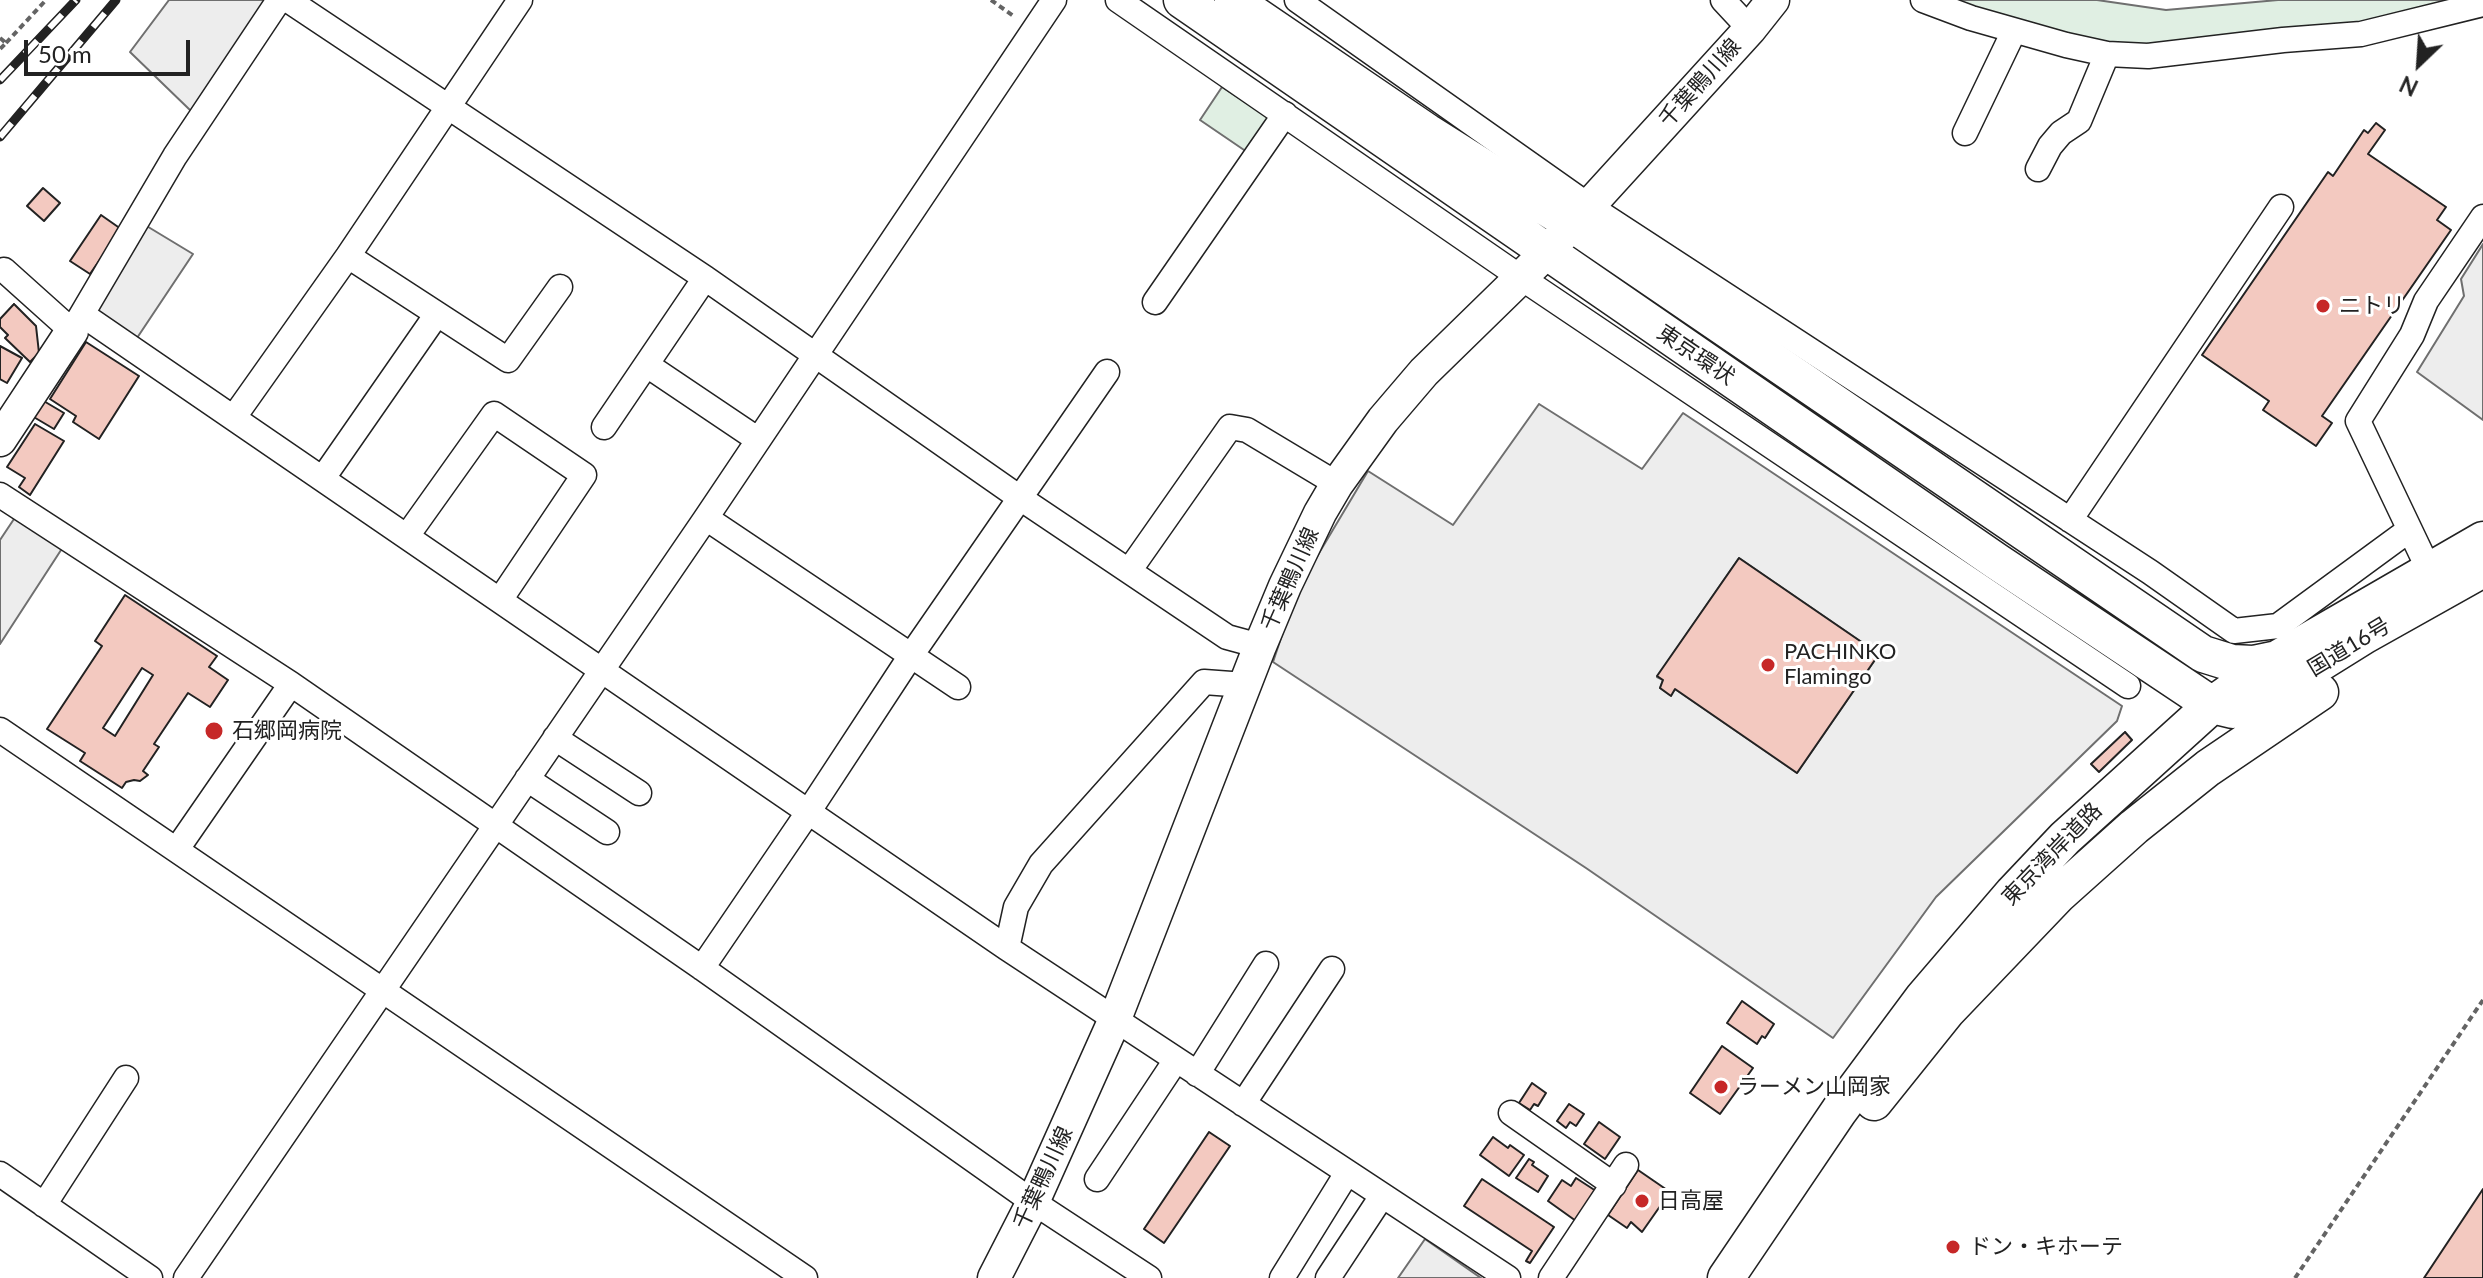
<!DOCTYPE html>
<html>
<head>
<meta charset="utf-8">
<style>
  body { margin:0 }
  #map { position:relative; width:2483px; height:1278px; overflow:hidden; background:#fff; font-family:Lato,sans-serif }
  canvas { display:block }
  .north { position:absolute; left:2379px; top:24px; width:80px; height:80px; -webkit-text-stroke:6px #fff; paint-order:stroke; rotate:205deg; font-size:22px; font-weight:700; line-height:32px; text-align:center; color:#222 }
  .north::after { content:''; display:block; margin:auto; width:28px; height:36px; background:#222; clip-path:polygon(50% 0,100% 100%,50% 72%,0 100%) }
  .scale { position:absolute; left:24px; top:40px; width:166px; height:36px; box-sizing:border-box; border:4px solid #222; border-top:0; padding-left:10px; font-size:24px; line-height:28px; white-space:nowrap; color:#222; -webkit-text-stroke:6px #fff; paint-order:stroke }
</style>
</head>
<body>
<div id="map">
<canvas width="2483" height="1278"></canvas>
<div class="north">N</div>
<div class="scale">50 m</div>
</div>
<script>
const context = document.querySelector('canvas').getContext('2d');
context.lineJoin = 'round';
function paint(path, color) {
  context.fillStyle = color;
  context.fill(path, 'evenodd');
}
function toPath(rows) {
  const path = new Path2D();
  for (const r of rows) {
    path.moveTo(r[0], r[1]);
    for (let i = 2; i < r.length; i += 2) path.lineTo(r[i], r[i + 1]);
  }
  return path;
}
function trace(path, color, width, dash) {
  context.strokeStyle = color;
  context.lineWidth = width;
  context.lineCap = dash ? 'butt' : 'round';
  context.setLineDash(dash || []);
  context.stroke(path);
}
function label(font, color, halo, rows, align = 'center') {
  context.font = font + ' Lato,"Noto Sans JP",sans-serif';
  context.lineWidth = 6;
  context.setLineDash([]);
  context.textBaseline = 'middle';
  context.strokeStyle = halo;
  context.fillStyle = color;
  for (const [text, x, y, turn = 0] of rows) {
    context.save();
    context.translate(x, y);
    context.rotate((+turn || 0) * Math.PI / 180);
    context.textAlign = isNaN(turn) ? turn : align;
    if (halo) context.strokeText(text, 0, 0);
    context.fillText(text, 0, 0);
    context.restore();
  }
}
const green = toPath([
  [1949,0,2097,0,2166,10,2278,0,2453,0,2348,27,2125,46,2082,42,1949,0],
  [1222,87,1269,118,1247,152,1200,120,1222,87]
]);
paint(green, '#e0efe3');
trace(green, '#6f6f6f', 2);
const parking = toPath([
  [169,0,266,0,191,111,130,52,169,0],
  [145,225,193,254,133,344,92,308,145,225],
  [2483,244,2483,420,2417,372,2464,296,2461,279,2483,244],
  [1539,404,1642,469,1683,413,2122,706,2117,721,1936,897,1833,1038,1586,868,1273,662,1297,590,1368,471,1453,525,1539,404],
  [1739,558,1879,654,1797,773,1675,689,1670,695,1660,688,1663,680,1657,677,1739,558],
  [16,516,63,547,0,644,0,540,16,516],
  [1425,1239,1481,1278,1398,1278,1425,1239]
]);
paint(parking, '#ededed');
trace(parking, '#6f6f6f', 2);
const building = toPath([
  [2376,123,2385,130,2368,154,2446,207,2437,220,2451,230,2322,416,2332,423,2316,446,2263,410,2269,401,2202,355,2328,172,2333,176,2364,130,2368,133,2376,123],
  [43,188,60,203,44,221,27,206,43,188],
  [101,215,121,229,90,274,70,261,101,215],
  [14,304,36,326,39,353,30,362,5,338,8,335,0,327,0,319,14,304],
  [86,342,139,376,99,439,73,422,76,416,50,399,86,342],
  [0,346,22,358,7,383,0,379,0,346],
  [42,400,64,413,54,429,32,416,42,400],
  [35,424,64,441,30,495,19,487,25,478,7,467,35,424],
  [1739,558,1879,654,1797,773,1675,689,1671,696,1660,688,1663,680,1657,676,1739,558],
  [125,595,217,656,209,667,228,680,210,707,188,693,154,744,159,747,143,771,148,775,140,781,134,780,126,782,122,788,80,761,85,753,47,729,102,646,95,641,125,595],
  [142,668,153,675,115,736,103,728,142,668],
  [2125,732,2132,740,2099,772,2091,764,2125,732],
  [1742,1001,1774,1024,1765,1038,1762,1036,1757,1044,1727,1023,1742,1001],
  [1722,1046,1753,1068,1720,1114,1690,1093,1722,1046],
  [1532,1083,1546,1093,1538,1106,1534,1104,1530,1110,1519,1103,1532,1083],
  [1569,1104,1584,1114,1576,1126,1570,1122,1566,1128,1557,1121,1569,1104],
  [1599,1122,1620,1137,1605,1159,1584,1144,1599,1122],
  [1209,1132,1230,1146,1164,1243,1144,1229,1209,1132],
  [1493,1137,1508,1148,1510,1145,1524,1155,1509,1176,1480,1155,1493,1137],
  [1529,1159,1534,1162,1532,1165,1548,1176,1538,1192,1516,1178,1529,1159],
  [1638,1170,1670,1192,1642,1232,1631,1222,1627,1228,1608,1215,1638,1170],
  [1576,1178,1596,1191,1576,1221,1548,1201,1562,1180,1571,1186,1576,1178],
  [1482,1179,1554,1227,1530,1263,1526,1261,1532,1251,1464,1206,1482,1179],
  [2483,1189,2483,1278,2424,1278,2483,1189]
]);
paint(building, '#f3c9c0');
trace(building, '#222', 2);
const minor = toPath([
  [288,0,705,278,1020,498,1227,637,1260,646],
  [1118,0,1520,277,2128,686],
  [1297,0,1589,206,2150,572,2234,631,2278,626,2409,530],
  [1723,0,1750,29],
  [1923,0,1971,18,2066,45,2107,54,2148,56,2283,40,2361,34,2483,4],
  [1965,133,2014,31],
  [2038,169,2050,146,2061,133,2079,121,2107,54],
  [348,256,508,360,560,287],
  [4,270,72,331,175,156,279,0],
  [1155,302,1285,114],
  [83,315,1007,948,1508,1278],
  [647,365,757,439],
  [234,417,348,256,520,0],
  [604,427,705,278],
  [323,478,437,314],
  [0,495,291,684,702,968,1033,1202,1149,1278],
  [706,518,958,687],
  [2070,520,2281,207],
  [407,536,494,414,584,475,500,600],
  [2429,570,2358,421,2412,335,2426,301,2483,217],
  [1129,571,1230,427,1247,430,1337,484],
  [0,730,805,1278],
  [555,738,639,793],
  [527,779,607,832],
  [177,849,291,684],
  [1007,948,1016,907,1041,864,1204,682,1245,685],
  [702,968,809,811,910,657,1107,372],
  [1197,1074,1266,964],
  [1243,1104,1332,969],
  [1511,1113,1614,1185],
  [0,1174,150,1278],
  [1097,1179,1176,1060],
  [44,1205,126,1078],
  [186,1278,706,518,1054,0],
  [1282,1278,1347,1173],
  [1328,1278,1382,1196],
  [1551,1278,1626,1165]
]);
const major = toPath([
  [0,440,72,331],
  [994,1278,1033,1202,1115,1019,1260,646,1285,586,1320,513,1337,484,1383,420,1424,372,1546,253,1750,29,1773,0]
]);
const highway = toPath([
  [1182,0,1996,561,2212,705,2233,710,2251,706,2365,635,2483,569],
  [1233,0,1427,132,1571,223,2203,654,2232,663,2253,664,2277,659],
  [1874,1102,1947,1011,2058,895,2134,827,2208,768,2320,692],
  [1726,1278,1839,1111,1923,998,2013,893,2065,838,2212,705,2277,659,2483,540]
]);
trace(minor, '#222', 27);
trace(major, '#222', 35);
trace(highway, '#222', 39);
trace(toPath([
  [991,0,1015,17],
  [0,38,6,43,0,49],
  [6,43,46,0],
  [2295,1278,2483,1000]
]), '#646464', 4, [6, 4]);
trace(minor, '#fff', 24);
trace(major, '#fff', 32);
trace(highway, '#fff', 36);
const rail = toPath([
  [0,80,76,0],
  [0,137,116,0]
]);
trace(rail, '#222', 9);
trace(rail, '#fff', 6, [18]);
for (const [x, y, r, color] of [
  [2323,306,8,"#c62828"],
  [1768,665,8,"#c62828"],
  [214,731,10,"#c62828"],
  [1721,1087,8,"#c62828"],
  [1642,1201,8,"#c62828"],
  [1953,1247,8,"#c62828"]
]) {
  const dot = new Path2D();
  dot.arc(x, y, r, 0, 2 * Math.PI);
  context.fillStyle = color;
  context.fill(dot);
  trace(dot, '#fff', 3);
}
label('22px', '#222', '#fff', [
  ["千葉鴨川線",1700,83,-48],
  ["東京環状",1696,355,34],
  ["千葉鴨川線",1290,579,-66],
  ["国道16号",2349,647,-31],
  ["東京湾岸道路",2052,854,-46],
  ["千葉鴨川線",1043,1178,-65]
]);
label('22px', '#222', '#fff', [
  ["ニトリ",2339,306],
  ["PACHINKO",1784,652],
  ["Flamingo",1784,677],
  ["石郷岡病院",232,731],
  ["ラーメン山岡家",1737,1087],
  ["日高屋",1658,1201],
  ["ドン・キホーテ",1969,1247]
], 'left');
</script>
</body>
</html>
